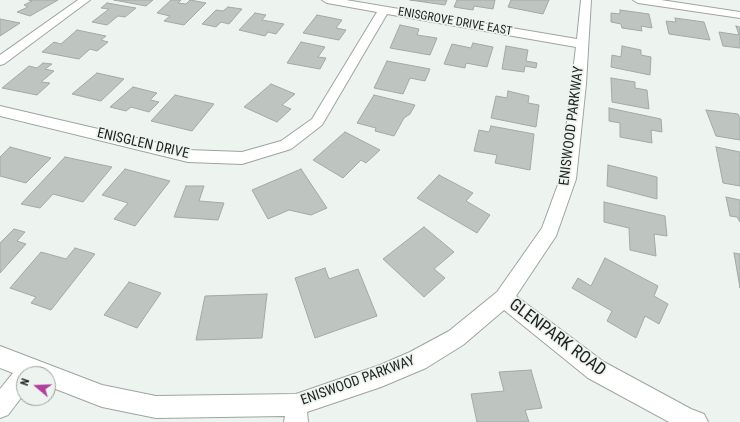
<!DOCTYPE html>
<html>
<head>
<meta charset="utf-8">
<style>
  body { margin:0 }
  #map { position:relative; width:740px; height:422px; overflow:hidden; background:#edf4ef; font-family:"Roboto Condensed",sans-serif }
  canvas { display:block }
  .north { position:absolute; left:16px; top:366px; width:40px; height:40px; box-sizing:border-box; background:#edf4ef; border:1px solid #9ba09c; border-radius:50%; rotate:289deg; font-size:11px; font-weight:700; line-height:16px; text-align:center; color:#1f211f }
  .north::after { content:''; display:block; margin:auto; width:14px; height:18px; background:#b1409c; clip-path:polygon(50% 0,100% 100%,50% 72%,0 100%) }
</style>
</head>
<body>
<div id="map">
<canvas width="740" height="422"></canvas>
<div class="north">N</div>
</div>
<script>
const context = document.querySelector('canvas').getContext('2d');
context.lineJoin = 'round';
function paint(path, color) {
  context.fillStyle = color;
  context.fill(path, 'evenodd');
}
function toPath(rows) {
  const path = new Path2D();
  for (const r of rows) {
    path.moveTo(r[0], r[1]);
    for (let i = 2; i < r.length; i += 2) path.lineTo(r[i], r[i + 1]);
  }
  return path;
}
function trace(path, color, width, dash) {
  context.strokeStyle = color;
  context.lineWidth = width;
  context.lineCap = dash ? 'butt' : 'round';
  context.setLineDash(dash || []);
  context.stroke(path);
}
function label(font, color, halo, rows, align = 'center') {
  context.font = font + ' "Roboto Condensed",sans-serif';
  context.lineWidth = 3.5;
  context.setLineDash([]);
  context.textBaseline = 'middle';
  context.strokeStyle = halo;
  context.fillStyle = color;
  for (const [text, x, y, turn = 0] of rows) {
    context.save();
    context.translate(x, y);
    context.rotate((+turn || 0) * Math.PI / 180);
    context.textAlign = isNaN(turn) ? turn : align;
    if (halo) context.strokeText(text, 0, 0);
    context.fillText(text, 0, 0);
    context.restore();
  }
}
const building = toPath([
  [29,0,58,0,30,16,17,12,28,7,24,5,32,1,29,0],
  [114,0,153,0,146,6,114,0],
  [171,0,181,0,178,3,186,4,190,0,206,3,184,25,164,21,170,16,157,13,171,0],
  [410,0,447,0,445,5,410,0],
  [457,0,495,0,493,9,474,6,473,10,454,7,457,0],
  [511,0,549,0,543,14,508,7,511,0],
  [107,3,136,8,125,17,118,16,107,25,92,22,109,9,101,8,107,3],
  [228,7,242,9,229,24,221,22,216,27,202,24,216,10,223,11,228,7],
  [620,10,649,14,652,28,641,26,642,31,622,28,621,24,611,22,611,13,620,14,620,10],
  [255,13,266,15,262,20,284,24,276,34,268,32,265,36,239,30,255,13],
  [317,15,342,20,336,28,346,30,339,40,303,33,317,15],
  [675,18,704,22,710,40,669,34,666,21,676,22,675,18],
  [0,19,20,23,0,36,0,19],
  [400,25,419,29,417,35,437,38,430,55,390,48,400,25],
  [736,26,740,27,740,48,723,46,719,32,739,35,736,26],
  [77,30,106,36,101,40,108,42,97,51,90,49,79,59,42,52,54,42,61,44,77,30],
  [301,42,325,47,318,57,326,58,320,69,287,63,301,42],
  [473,43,493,47,487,67,466,63,465,68,444,64,452,44,471,48,473,43],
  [506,46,528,50,526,61,537,63,536,68,525,66,524,72,502,69,506,46],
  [622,46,641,50,641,55,651,57,650,75,611,67,612,55,621,57,622,46],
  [387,61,430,69,425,81,410,78,403,94,374,88,387,61],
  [43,63,52,64,45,69,54,71,41,82,50,83,37,95,2,88,29,66,37,68,43,63],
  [97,73,124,79,101,101,72,94,97,73],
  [611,78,635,82,635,88,647,90,649,109,612,102,611,78],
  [271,84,295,94,282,105,291,109,277,122,244,107,271,84],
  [133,87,157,93,150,100,159,102,149,112,131,107,126,111,110,107,133,87],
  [508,91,529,96,528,103,539,105,536,127,491,118,496,96,507,98,508,91],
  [175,95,214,104,192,131,151,121,175,95],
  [374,95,415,105,410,114,404,118,394,136,375,131,376,128,357,123,374,95],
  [609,108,661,119,662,132,651,130,652,143,620,137,620,123,609,121,609,108],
  [706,110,738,114,740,119,740,140,716,136,706,110],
  [491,126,534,134,530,170,495,163,497,155,474,151,479,130,489,132,491,126],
  [345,132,380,150,366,163,361,160,343,178,313,160,345,132],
  [10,147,51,158,26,183,0,176,0,157,10,147],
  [716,147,740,152,740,186,723,183,716,147],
  [65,157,112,167,83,202,53,194,40,208,21,204,65,157],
  [608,165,657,177,657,199,607,186,608,165],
  [125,169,170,181,135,226,114,219,128,203,102,195,125,169],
  [301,169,327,208,311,215,289,210,268,219,252,190,301,169],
  [439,175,473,193,466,201,490,215,477,233,417,198,439,175],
  [186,186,204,186,199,201,224,203,218,220,174,217,186,186],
  [726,197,740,200,740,222,737,217,730,216,726,197],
  [604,202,665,216,667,236,654,234,656,256,630,250,629,228,604,222,604,202],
  [424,227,454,252,434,269,445,278,424,297,383,259,424,227],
  [14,229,25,232,17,241,26,244,0,273,0,243,14,229],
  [75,248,95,254,51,310,31,303,36,297,10,288,41,252,66,259,75,248],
  [734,253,740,254,740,288,734,253],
  [605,258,658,286,654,296,668,304,659,324,645,316,636,338,607,321,612,311,572,288,578,278,591,286,605,258],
  [325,268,329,279,358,269,377,316,315,338,295,278,325,268],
  [129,282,161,293,137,328,104,315,129,282],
  [267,294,262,338,196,340,205,296,267,294],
  [531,370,542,408,525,410,529,422,477,422,471,394,504,391,499,372,531,370]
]);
paint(building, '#bec4c0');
trace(building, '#a3a9a5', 1);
const minor = toPath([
  [78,0,90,0,4,64,0,65,0,55,78,0],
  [322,0,346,0,577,39,581,0,591,0,586,84,576,179,556,236,516,296,604,362,691,409,704,414,708,422,669,422,588,378,504,310,463,345,426,368,381,387,307,412,308,422,284,422,285,416,156,418,102,407,48,386,48,374,24,374,24,394,8,415,0,418,0,389,13,373,0,368,0,346,102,385,156,396,296,394,380,365,410,352,449,331,497,292,542,228,560,179,576,47,387,14,322,125,291,149,242,164,188,162,0,116,0,106,188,150,242,152,281,141,312,119,377,12,327,3,322,0],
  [633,0,661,0,740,12,740,18,638,3,633,0]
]);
trace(minor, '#9ea4a0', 2);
paint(minor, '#fff');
label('12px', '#1f211f', '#edf4ef', [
  ["ENISGROVE DRIVE EAST",455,22,10]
]);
label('14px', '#1f211f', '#edf4ef', [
  ["ENISWOOD PARKWAY",572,126,-83],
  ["ENISGLEN DRIVE",143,144,13],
  ["ENISWOOD PARKWAY",358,381,-20]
]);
label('17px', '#1f211f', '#edf4ef', [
  ["GLENPARK ROAD",557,338,37]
]);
</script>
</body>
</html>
